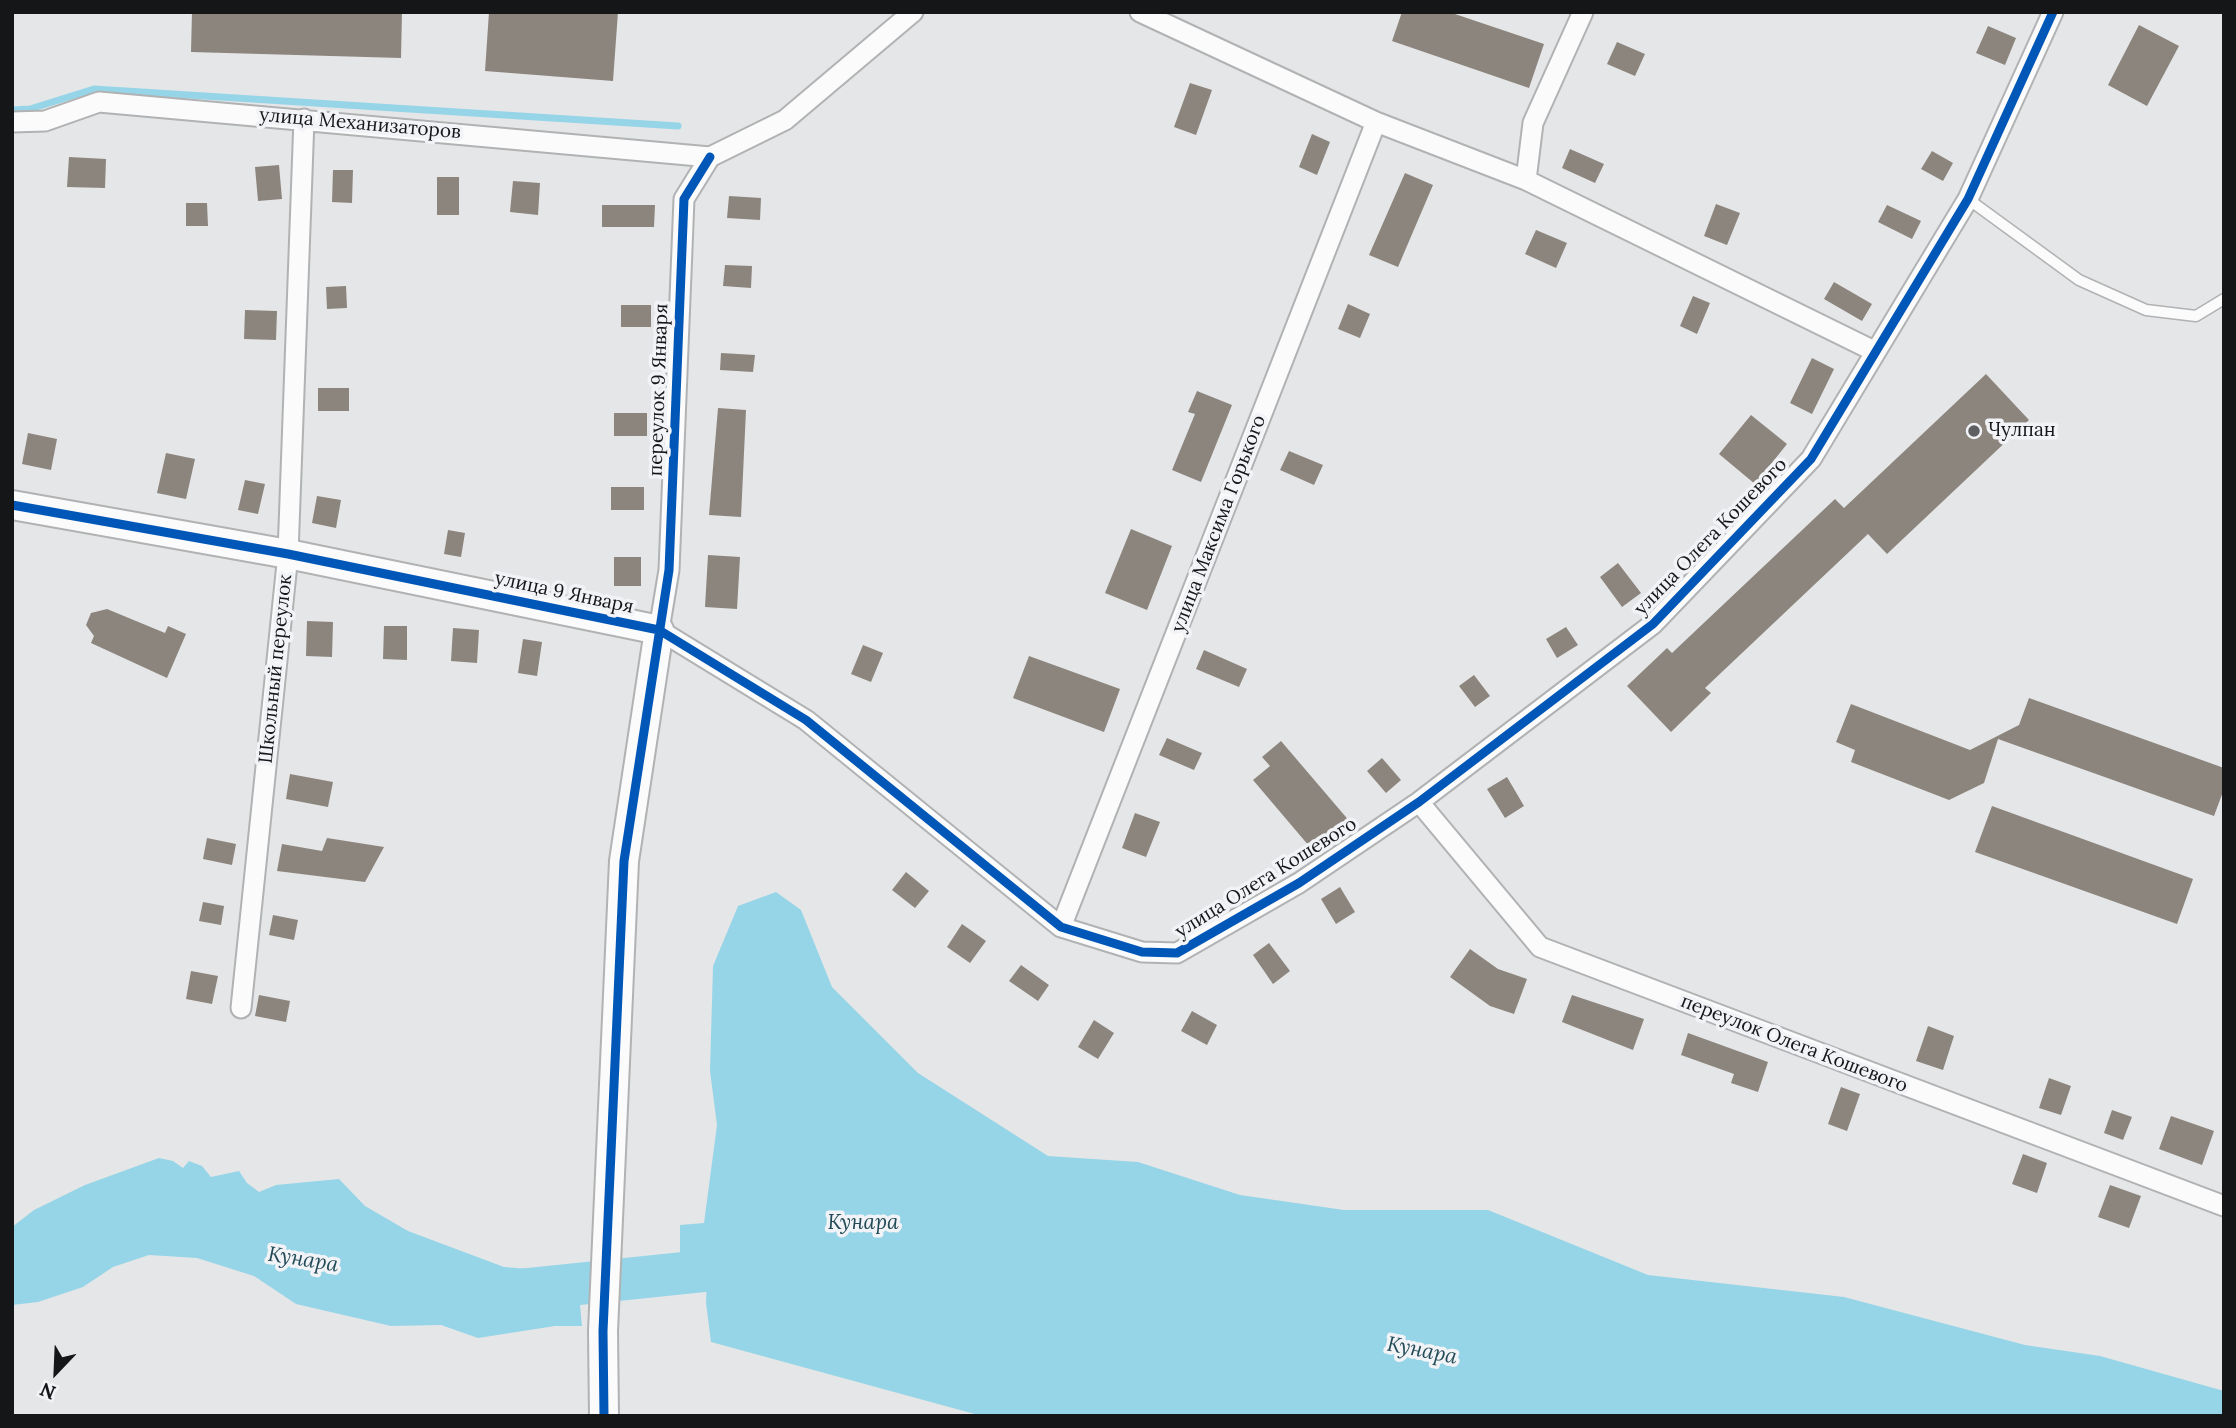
<!DOCTYPE html>
<html>
<head>
<meta charset="utf-8">
<style>
  body { margin:0 }
  #map { position:relative; width:2236px; height:1428px; overflow:hidden; background:#e5e6e7; font-family:Lora,serif }
  canvas { display:block }
  .frame { position:absolute; inset:0; border:14px solid #151617; pointer-events:none }
  .north { position:absolute; left:21px; top:1337px; width:70px; height:70px; -webkit-text-stroke:5px #f1f3f6; paint-order:stroke; rotate:203deg; font-size:19px; font-weight:700; line-height:28px; text-align:center; color:#151617 }
  .north::after { content:''; display:block; margin:auto; width:24px; height:32px; background:#151617; clip-path:polygon(50% 0,100% 100%,50% 72%,0 100%) }
</style>
</head>
<body>
<div id="map">
<canvas width="2236" height="1428"></canvas>
<div class="frame"></div>
<div class="north">N</div>
</div>
<script>
const context = document.querySelector('canvas').getContext('2d');
context.lineJoin = 'round';
function paint(path, color) {
  context.fillStyle = color;
  context.fill(path, 'evenodd');
}
function toPath(rows) {
  const path = new Path2D();
  for (const r of rows) {
    path.moveTo(r[0], r[1]);
    for (let i = 2; i < r.length; i += 2) path.lineTo(r[i], r[i + 1]);
  }
  return path;
}
function trace(path, color, width, dash) {
  context.strokeStyle = color;
  context.lineWidth = width;
  context.lineCap = dash ? 'butt' : 'round';
  context.setLineDash(dash || []);
  context.stroke(path);
}
function label(font, color, halo, rows, align = 'center') {
  context.font = font + ' Lora,serif';
  context.lineWidth = 7;
  context.setLineDash([]);
  context.textBaseline = 'middle';
  context.strokeStyle = halo;
  context.fillStyle = color;
  for (const [text, x, y, turn = 0] of rows) {
    context.save();
    context.translate(x, y);
    context.rotate((+turn || 0) * Math.PI / 180);
    context.textAlign = isNaN(turn) ? turn : align;
    if (halo) context.strokeText(text, 0, 0);
    context.fillText(text, 0, 0);
    context.restore();
  }
}
paint(toPath([
  [776,892,801,910,832,987,918,1073,1048,1156,1138,1162,1240,1195,1344,1210,1488,1210,1648,1275,1844,1297,2025,1345,2100,1356,2224,1391,2224,1416,982,1416,711,1342,706,1303,707,1278,680,1272,680,1225,704,1223,717,1125,710,1071,713,966,738,906],
  [159,1158,173,1161,183,1168,189,1161,202,1166,211,1177,239,1171,247,1183,259,1192,276,1185,339,1179,365,1206,408,1231,504,1267,577,1273,582,1326,555,1326,478,1338,441,1325,391,1326,296,1304,254,1276,197,1258,149,1255,113,1267,83,1287,38,1302,12,1305,12,1227,34,1210,85,1185]
]), '#96d5e8');
trace(toPath([
  [12,110,30,109,94,89,678,126]
]), '#96d5e8', 7);
trace(toPath([
  [520,1290,742,1267]
]), '#96d5e8', 42);
paint(toPath([
  [192,12,402,12,401,58,191,52],
  [489,12,618,12,613,81,485,71],
  [1402,12,1449,12,1544,44,1529,88,1392,41],
  [2139,25,2179,46,2147,106,2108,85],
  [1988,26,2016,38,2005,65,1976,53],
  [1617,42,1645,54,1635,76,1607,64],
  [1190,83,1212,90,1196,135,1174,127],
  [1312,134,1330,142,1317,175,1299,167],
  [1570,149,1604,164,1595,183,1562,168],
  [1932,151,1953,163,1943,181,1921,169],
  [69,157,106,159,105,188,67,187],
  [279,165,282,199,258,201,255,167],
  [333,170,353,170,352,203,332,202],
  [1405,173,1433,185,1398,267,1369,255],
  [437,177,459,177,459,215,437,215],
  [513,181,540,183,538,215,510,212],
  [729,196,761,198,760,220,727,218],
  [186,203,207,203,208,226,186,226],
  [1716,204,1740,213,1727,245,1704,236],
  [602,205,655,205,654,227,602,227],
  [1887,205,1921,221,1912,239,1878,222],
  [1536,230,1567,243,1556,268,1525,254],
  [725,265,752,266,751,288,723,286],
  [1834,282,1872,304,1862,321,1824,299],
  [346,286,347,308,327,309,326,287],
  [1693,296,1710,303,1697,334,1680,326],
  [1348,304,1370,314,1360,338,1338,329],
  [621,305,651,305,651,327,621,327],
  [245,310,277,311,276,340,244,339],
  [721,353,755,355,753,372,720,370],
  [1812,358,1834,369,1812,414,1790,403],
  [1986,374,2029,420,1887,554,1868,534,1705,688,1711,693,1671,732,1627,686,1667,648,1672,653,1835,499,1844,508],
  [318,388,349,388,349,411,318,411],
  [1197,391,1232,405,1201,482,1172,470,1195,414,1188,412],
  [718,408,746,410,741,517,709,515],
  [614,413,647,413,647,436,614,436],
  [1751,415,1787,444,1755,484,1719,454],
  [28,433,57,439,51,470,22,464],
  [1289,451,1323,465,1314,485,1280,470],
  [166,453,195,459,186,499,157,493],
  [245,480,265,484,258,514,238,510],
  [611,487,644,487,644,510,611,510],
  [317,496,341,500,336,528,312,523],
  [1131,529,1172,546,1147,610,1105,593],
  [448,530,465,533,461,557,444,554],
  [708,555,740,557,737,609,705,607],
  [614,557,641,557,641,586,614,586],
  [1618,563,1641,593,1622,607,1600,577],
  [107,609,165,633,168,626,186,634,167,678,91,643,94,636,86,625,91,613],
  [307,621,333,622,332,657,306,656],
  [384,626,407,626,407,660,383,659],
  [1566,627,1578,645,1557,658,1546,639],
  [453,628,479,630,477,663,451,661],
  [523,639,542,642,537,676,518,673],
  [863,645,883,653,871,682,851,674],
  [1204,650,1247,669,1239,687,1196,669],
  [1029,656,1120,689,1104,732,1013,698],
  [1474,675,1490,696,1475,707,1459,686],
  [2029,698,2224,768,2224,789,2214,816,1998,739,1984,783,1949,800,1851,762,1855,750,1836,742,1851,704,1970,750,2019,725],
  [1167,738,1202,753,1194,770,1159,755],
  [1281,741,1351,823,1315,853,1253,780,1270,766,1262,757],
  [1382,758,1401,780,1386,793,1367,771],
  [290,774,333,782,328,807,286,799],
  [1507,777,1524,806,1505,818,1487,789],
  [1992,806,2193,879,2177,924,1975,852],
  [1135,813,1160,822,1146,857,1122,848],
  [207,838,236,844,232,865,203,859],
  [327,838,384,847,365,882,277,871,282,844,322,851],
  [906,872,929,891,915,908,892,890],
  [1340,887,1355,912,1336,924,1321,899],
  [203,902,224,906,221,925,199,921],
  [273,915,298,920,294,940,269,935],
  [962,924,986,941,970,963,947,947],
  [1269,943,1290,971,1273,984,1253,955],
  [1470,949,1498,969,1527,979,1514,1014,1490,1006,1450,977],
  [1021,965,1049,985,1038,1001,1009,981],
  [191,971,218,976,212,1004,186,999],
  [259,995,290,1001,286,1022,255,1016],
  [1572,995,1644,1019,1633,1050,1562,1022],
  [1192,1011,1217,1025,1207,1045,1181,1031],
  [1094,1020,1114,1033,1098,1059,1078,1047],
  [1928,1026,1954,1036,1943,1070,1916,1061],
  [1688,1033,1768,1062,1758,1092,1731,1083,1734,1074,1681,1055],
  [2049,1078,2071,1086,2061,1115,2039,1108],
  [1841,1087,1860,1094,1847,1131,1828,1124],
  [2112,1110,2132,1117,2123,1140,2104,1133],
  [2171,1116,2214,1131,2202,1165,2159,1149],
  [2023,1154,2047,1163,2037,1193,2012,1184],
  [2110,1185,2141,1196,2129,1228,2098,1217]
]), '#8c857e');
const lane = toPath([
  [1968,199,2079,280,2146,310,2196,316,2224,299]
]);
const street = toPath([
  [1140,12,1376,122,1526,180,1874,351],
  [12,122,45,121,99,102,710,157],
  [710,157,684,199,669,570,659,630,806,720,1061,927,1142,952,1177,953,1299,883,1419,802,1653,624,1811,459,1968,199,2053,12],
  [710,157,785,120,913,12],
  [1526,180,1533,123,1583,12],
  [1419,802,1540,947,2224,1206],
  [1061,927,1376,122],
  [241,1008,288,554,304,119]
]);
const secondary = toPath([
  [12,505,288,554,659,630,624,861,603,1331,604,1416]
]);
trace(lane, '#b1b2b3', 13);
trace(street, '#b1b2b3', 23);
trace(secondary, '#b1b2b3', 32);
trace(lane, '#fbfbfb', 10);
trace(street, '#fbfbfb', 19);
trace(secondary, '#fbfbfb', 28);
trace(toPath([
  [12,505,288,554,659,630,806,720,1061,927,1142,952,1177,953,1299,883,1419,802,1653,624,1811,459,1968,199,2053,12],
  [604,1416,603,1331,624,861,669,570,684,199,710,157]
]), '#0057b8', 9);
for (const [x, y, r, color] of [
  [1974,431,7,"#5e5f60"]
]) {
  const dot = new Path2D();
  dot.arc(x, y, r, 0, 2 * Math.PI);
  context.fillStyle = color;
  context.fill(dot);
  trace(dot, '#f1f3f6', 2.5);
}
label('19px', '#151617', '#f1f3f6', [
  ["улица Механизаторов",360,124,5],
  ["переулок 9 Января",659,390,-88],
  ["улица Максима Горького",1219,524,-69],
  ["улица Олега Кошевого",1711,537,-46],
  ["улица 9 Января",564,593,12],
  ["Школьный переулок",276,669,-84],
  ["улица Олега Кошевого",1266,878,-32],
  ["переулок Олега Кошевого",1794,1044,21]
]);
label('19px', '#151617', '#f1f3f6', [
  ["Чулпан",1988,431]
], 'left');
label('italic 21px', '#214a56', '#f1f3f6', [
  ["Кунара",863,1223],
  ["Кунара",303,1260,9],
  ["Кунара",1422,1351,11]
]);
</script>
</body>
</html>
